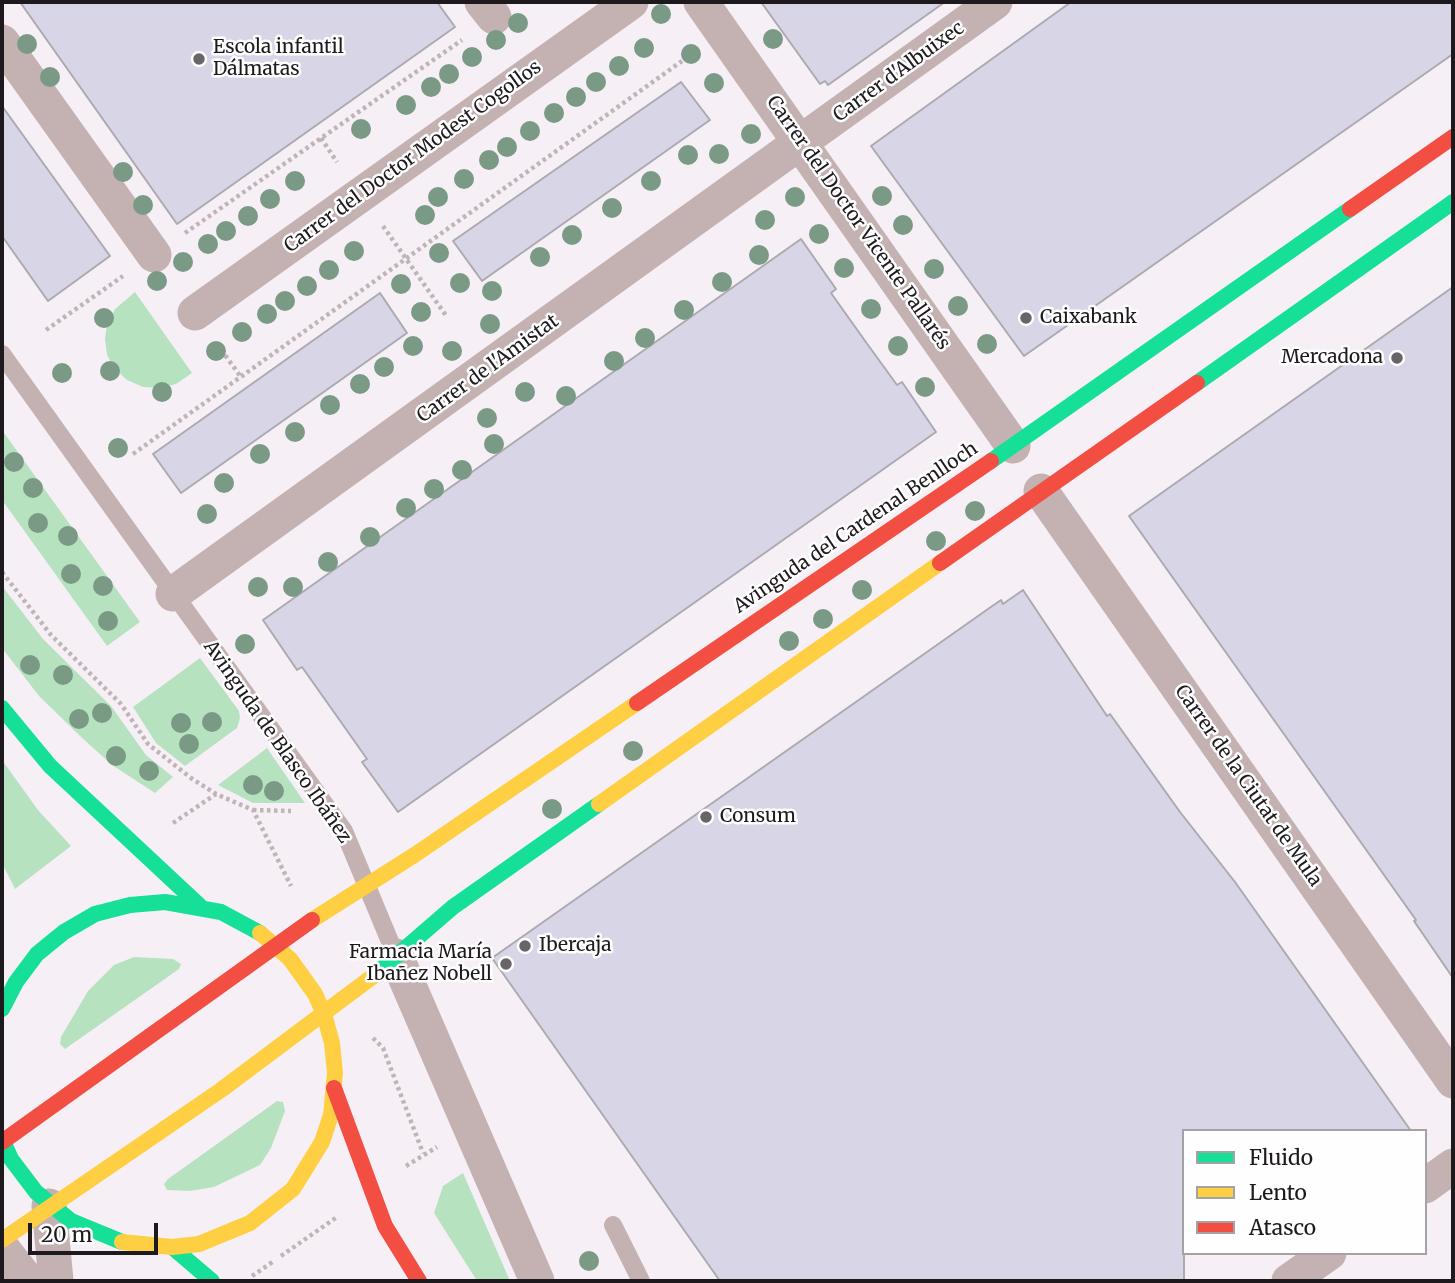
<!DOCTYPE html>
<html>
<head>
<meta charset="utf-8">
<style>
  body { margin:0 }
  #map { position:relative; width:1455px; height:1283px; overflow:hidden; background:#f6f0f6; font-family:Merriweather,serif }
  canvas { display:block }
  .frame { position:absolute; inset:0; border:4px solid #1d191d; pointer-events:none }
  .legend { position:absolute; left:1182px; top:1129px; width:245px; height:126px; box-sizing:border-box; background:#fefefe; border:2px solid #a4a2a4; margin:0; padding:9px 12px; list-style:none; font-size:21px; color:#1d191d }
  .legend li { display:flex; align-items:center; gap:14px; height:35px }
  .legend b { width:35px; border:2px solid #a4a2a4 }
  .scale { position:absolute; left:28px; top:1223px; width:130px; height:32px; box-sizing:border-box; border:4px solid #1d191d; border-top:0; padding-left:9px; font-size:21px; line-height:24px; white-space:nowrap; color:#1d191d; -webkit-text-stroke:5px #fefefe; paint-order:stroke }
</style>
</head>
<body>
<div id="map">
<canvas width="1455" height="1283"></canvas>
<div class="frame"></div>
<ul class="legend">
<li><b style="height:9px;background:#16e098"></b>Fluido</li>
<li><b style="height:9px;background:#ffcf43"></b>Lento</li>
<li><b style="height:9px;background:#f24e42"></b>Atasco</li>
</ul>
<div class="scale">20 m</div>
</div>
<script>
const context = document.querySelector('canvas').getContext('2d');
context.lineJoin = 'round';
function paint(path, color) {
  context.fillStyle = color;
  context.fill(path, 'evenodd');
}
function toPath(rows) {
  const path = new Path2D();
  for (const r of rows) {
    path.moveTo(r[0], r[1]);
    for (let i = 2; i < r.length; i += 2) path.lineTo(r[i], r[i + 1]);
  }
  return path;
}
function trace(path, color, width, dash) {
  context.strokeStyle = color;
  context.lineWidth = width;
  context.lineCap = dash ? 'butt' : 'round';
  context.setLineDash(dash || []);
  context.stroke(path);
}
function label(font, color, halo, rows, align = 'center') {
  context.font = font + ' Merriweather,serif';
  context.lineWidth = 5;
  context.setLineDash([]);
  context.textBaseline = 'middle';
  context.strokeStyle = halo;
  context.fillStyle = color;
  for (const [text, x, y, turn = 0] of rows) {
    context.save();
    context.translate(x, y);
    context.rotate((+turn || 0) * Math.PI / 180);
    context.textAlign = isNaN(turn) ? turn : align;
    if (halo) context.strokeText(text, 0, 0);
    context.fillText(text, 0, 0);
    context.restore();
  }
}
paint(toPath([
  [135,292,192,373,176,384,160,388,143,387,127,380,115,369,107,355,105,339,107,323,115,309],
  [2,430,140,622,107,646,2,500],
  [2,586,43,639,111,706,146,755,173,777,155,793,112,765,79,735,39,696,2,648],
  [200,658,239,711,240,718,237,728,185,766,156,743,133,707],
  [267,748,305,803,253,803,218,785],
  [2,760,38,810,71,846,15,889,2,863],
  [134,957,173,959,181,964,179,969,65,1049,60,1044,61,1037,88,991,114,965],
  [277,1101,283,1102,285,1111,271,1148,260,1165,214,1187,190,1191,167,1190,164,1184,168,1179],
  [463,1173,510,1281,477,1281,434,1213,443,1186]
]), '#b6e2c0');
const building = toPath([
  [20,2,437,2,455,27,177,224,20,2],
  [761,2,945,2,828,85,825,81,820,84,761,2],
  [1071,2,1453,2,1453,54,1024,356,871,146,1071,2],
  [681,82,710,120,482,281,453,241,681,82],
  [2,106,110,256,48,301,2,236,2,106],
  [801,239,836,289,831,293,868,345,897,385,902,382,936,432,398,812,362,762,367,759,336,715,302,667,297,670,263,620,801,239],
  [1453,287,1453,978,1414,921,1416,920,1129,516,1453,287],
  [380,293,407,333,181,493,153,454,380,293],
  [1023,590,1107,716,1110,714,1180,812,1235,882,1411,1131,1184,1131,1184,1281,720,1281,492,958,988,609,1001,600,1003,604,1023,590]
]);
paint(building, '#d8d5e6');
trace(building, '#acaaaf', 2);
trace(toPath([
  [321,138,337,162],
  [383,226,447,317],
  [185,233,462,40],
  [46,330,123,276],
  [217,344,241,377],
  [133,454,682,61],
  [2,572,51,635,121,704,148,744,191,778,216,794,253,810,291,886],
  [253,810,291,811],
  [173,823,216,794],
  [373,1038,383,1048,423,1153],
  [406,1166,437,1147],
  [281,1256,337,1217],
  [252,1276,274,1261]
]), '#c0b4b7', 4.5, [3.5, 3.5]);
trace(toPath([
  [2,354,344,831,396,956],
  [613,1225,641,1281]
]), '#c4b1b2', 18);
trace(toPath([
  [482,2,494,17],
  [701,2,1013,446],
  [2,42,154,255],
  [195,313,631,2],
  [1041,491,1453,1081],
  [173,594,995,2],
  [396,956,537,1281],
  [1425,1186,1453,1166],
  [49,1206,56,1281],
  [2,1248,28,1281],
  [1289,1281,1329,1253]
]), '#c4b1b2', 35);
trace(toPath([
  [1197,383,1453,202],
  [991,461,1350,209],
  [2,708,50,766,200,906],
  [372,977,453,907,599,804],
  [2,1009,16,982,37,954,64,932,95,914,130,905,165,902,221,912,260,933],
  [2,1139,11,1159,36,1192,71,1221,122,1242],
  [172,1247,212,1281]
]), '#16e098', 16);
trace(toPath([
  [599,804,940,563],
  [312,920,416,854,637,703],
  [2,1240,221,1090,372,977],
  [122,1242,172,1247,199,1244,250,1223,293,1189,322,1142,331,1115,335,1073,332,1043,324,1014,315,994,290,959,260,933]
]), '#ffcf43', 16);
trace(toPath([
  [1350,209,1453,137],
  [940,563,1197,383],
  [637,703,991,461],
  [334,1088,385,1226,419,1281],
  [2,1142,312,920]
]), '#f24e42', 16);
context.fillStyle = '#7a9a85';
for (const [x, y] of [
  [661,14],
  [518,23],
  [773,39],
  [496,40],
  [27,44],
  [644,48],
  [691,54],
  [472,57],
  [619,66],
  [449,74],
  [50,77],
  [596,82],
  [714,83],
  [431,87],
  [576,97],
  [406,105],
  [554,113],
  [361,129],
  [530,131],
  [751,134],
  [507,147],
  [719,154],
  [688,155],
  [489,160],
  [123,172],
  [464,179],
  [295,181],
  [651,181],
  [882,196],
  [438,197],
  [795,197],
  [270,199],
  [143,205],
  [612,208],
  [425,215],
  [248,216],
  [765,220],
  [903,225],
  [226,231],
  [819,234],
  [572,235],
  [208,244],
  [354,251],
  [439,253],
  [759,255],
  [540,257],
  [183,262],
  [844,268],
  [934,269],
  [329,270],
  [157,281],
  [722,282],
  [460,283],
  [401,284],
  [307,286],
  [492,291],
  [285,301],
  [958,306],
  [871,309],
  [684,310],
  [421,312],
  [267,314],
  [104,318],
  [490,324],
  [242,332],
  [645,338],
  [987,344],
  [413,346],
  [898,346],
  [216,351],
  [452,351],
  [614,361],
  [384,367],
  [110,371],
  [62,373],
  [360,384],
  [925,387],
  [162,392],
  [525,392],
  [566,396],
  [330,405],
  [487,418],
  [295,432],
  [494,444],
  [118,448],
  [260,454],
  [14,462],
  [462,470],
  [224,483],
  [33,488],
  [434,489],
  [406,508],
  [975,511],
  [207,514],
  [38,523],
  [68,536],
  [370,537],
  [936,541],
  [328,562],
  [71,574],
  [103,586],
  [258,587],
  [293,587],
  [862,590],
  [823,619],
  [108,621],
  [789,641],
  [245,644],
  [30,665],
  [63,675],
  [102,713],
  [79,719],
  [212,722],
  [181,723],
  [189,744],
  [633,751],
  [116,756],
  [149,771],
  [253,785],
  [274,791],
  [552,809],
  [589,1261]
]) {
  context.beginPath();
  context.arc(x, y, 10, 0, 2 * Math.PI);
  context.fill();
}
for (const [x, y, r, color] of [
  [199,59,7,"#696469"],
  [1026,318,7,"#696469"],
  [1397,358,7,"#696469"],
  [706,817,7,"#696469"],
  [525,946,7,"#696469"],
  [506,964,7,"#696469"]
]) {
  const dot = new Path2D();
  dot.arc(x, y, r, 0, 2 * Math.PI);
  context.fillStyle = color;
  context.fill(dot);
  trace(dot, '#fefefe', 2.5);
}
label('19px', '#1d191d', '#fefefe', [
  ["Escola infantil",213,48],
  ["Dálmatas",213,70],
  ["Caixabank",1040,318],
  ["Mercadona",1383,358,"right"],
  ["Consum",720,817],
  ["Ibercaja",539,946],
  ["Farmacia María",492,953,"right"],
  ["Ibañez Nobell",492,975,"right"]
], 'left');
label('19px', '#1d191d', '#fefefe', [
  ["Carrer d'Albuixec",899,72,-36],
  ["Carrer del Doctor Modest Cogollos",413,157,-36],
  ["Carrer del Doctor Vicente Pallarés",858,223,55],
  ["Carrer de l'Amistat",488,369,-36],
  ["Avinguda del Cardenal Benlloch",856,528,-34],
  ["Avinguda de Blasco Ibáñez",277,742,55],
  ["Carrer de la Ciutat de Mula",1248,786,55]
]);
</script>
</body>
</html>
